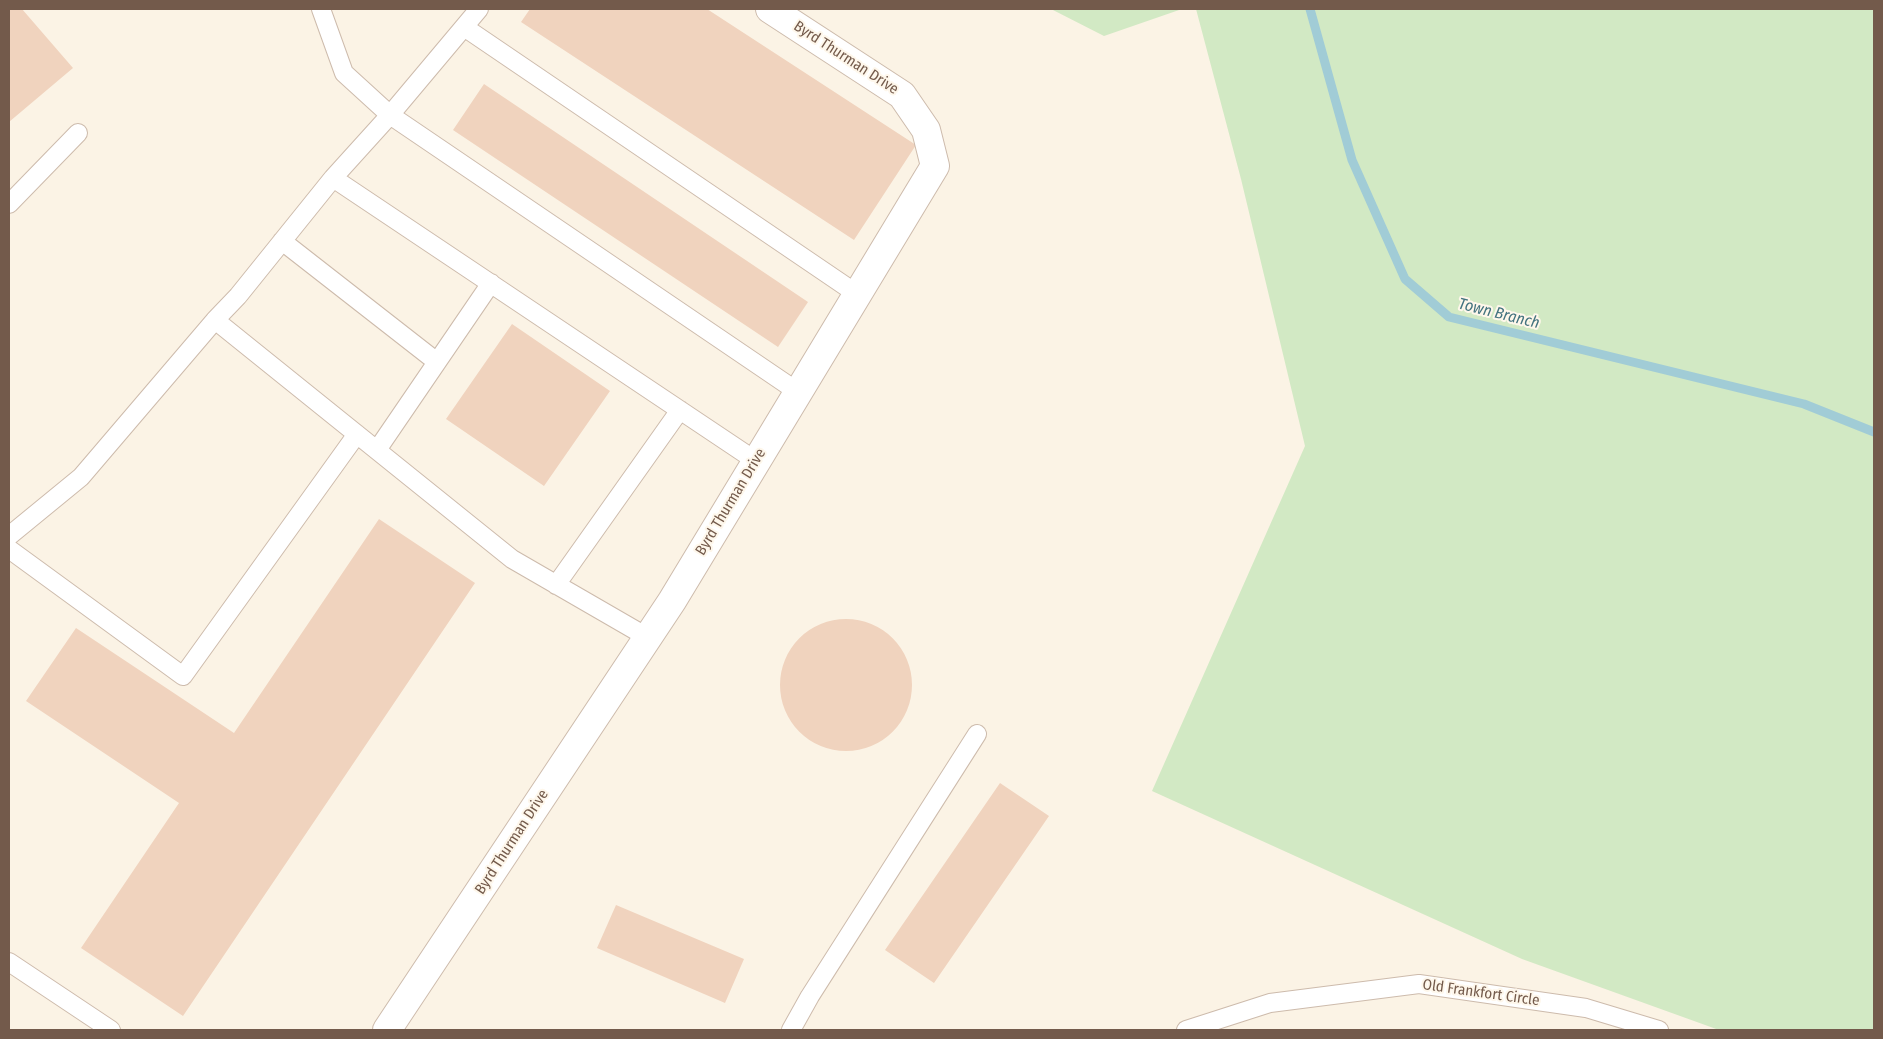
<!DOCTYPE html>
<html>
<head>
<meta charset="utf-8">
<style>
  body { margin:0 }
  #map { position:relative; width:1883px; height:1039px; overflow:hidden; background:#fbf3e5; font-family:"Fira Sans Condensed",sans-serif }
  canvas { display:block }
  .frame { position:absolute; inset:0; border:10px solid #735a4b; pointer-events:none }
</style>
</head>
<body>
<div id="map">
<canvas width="1883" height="1039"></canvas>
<div class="frame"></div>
</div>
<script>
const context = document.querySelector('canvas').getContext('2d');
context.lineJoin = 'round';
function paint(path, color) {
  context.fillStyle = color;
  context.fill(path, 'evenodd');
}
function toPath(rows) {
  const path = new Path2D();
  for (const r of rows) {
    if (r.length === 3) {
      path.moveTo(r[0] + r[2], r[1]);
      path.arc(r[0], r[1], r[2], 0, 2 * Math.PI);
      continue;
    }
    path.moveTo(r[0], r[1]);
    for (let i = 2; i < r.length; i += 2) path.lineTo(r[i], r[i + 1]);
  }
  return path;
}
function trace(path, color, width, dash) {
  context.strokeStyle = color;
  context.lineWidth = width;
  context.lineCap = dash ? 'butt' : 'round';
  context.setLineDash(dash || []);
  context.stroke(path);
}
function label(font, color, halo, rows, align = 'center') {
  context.font = font + ' "Fira Sans Condensed",sans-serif';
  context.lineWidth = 4;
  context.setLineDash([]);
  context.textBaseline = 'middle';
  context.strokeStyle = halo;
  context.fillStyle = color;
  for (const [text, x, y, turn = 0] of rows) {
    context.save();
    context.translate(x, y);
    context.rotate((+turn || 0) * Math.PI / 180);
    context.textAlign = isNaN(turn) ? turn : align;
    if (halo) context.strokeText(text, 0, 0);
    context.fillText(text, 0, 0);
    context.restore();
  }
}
paint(toPath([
  [1051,9,1182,9,1104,36],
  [1196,9,1874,9,1874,1030,1719,1030,1522,959,1152,791,1305,446,1241,179]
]), '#d2e9c4');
trace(toPath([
  [1310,9,1352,160,1405,279,1449,317,1804,404,1874,432]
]), '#a1ccd6', 9);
paint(toPath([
  [9,9,22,9,73,68,9,122],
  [530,9,707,9,916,145,854,240,521,22],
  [484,84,808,302,778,347,453,130],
  [512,324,610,391,544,486,446,419],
  [379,519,475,583,183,1016,81,948,179,803,26,701,76,628,234,733],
  [846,685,66],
  [1000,783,1049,816,934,983,885,950],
  [616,905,744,959,725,1003,597,948]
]), '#f0d3be');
const lane = toPath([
  [321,9,344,73,390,115,798,392],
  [464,27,857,294],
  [333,178,756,461],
  [9,204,78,133],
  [282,241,437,362],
  [215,320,512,559,647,637],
  [377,450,491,283],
  [9,536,81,477,215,320,238,296,333,178,390,115,479,9],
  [9,549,183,676,357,434],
  [556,585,680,410],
  [9,962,111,1030],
  [791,1030,810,996,977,734],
  [1186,1030,1270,1003,1419,984,1586,1008,1659,1030]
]);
const street = toPath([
  [387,1030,672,601,935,166,926,130,902,95,770,9]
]);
trace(lane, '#cdbbac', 20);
trace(street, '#cdbbac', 30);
trace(lane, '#fff', 18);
trace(street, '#fff', 28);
label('15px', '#735a4b', '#fef7eb', [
  ["Byrd Thurman Drive",846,58,33],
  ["Byrd Thurman Drive",731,502,-59],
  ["Byrd Thurman Drive",512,842,-57],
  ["Old Frankfort Circle",1481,993,8]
]);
label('italic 16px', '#43737f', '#fef7eb', [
  ["Town Branch",1499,314,14]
]);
</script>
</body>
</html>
